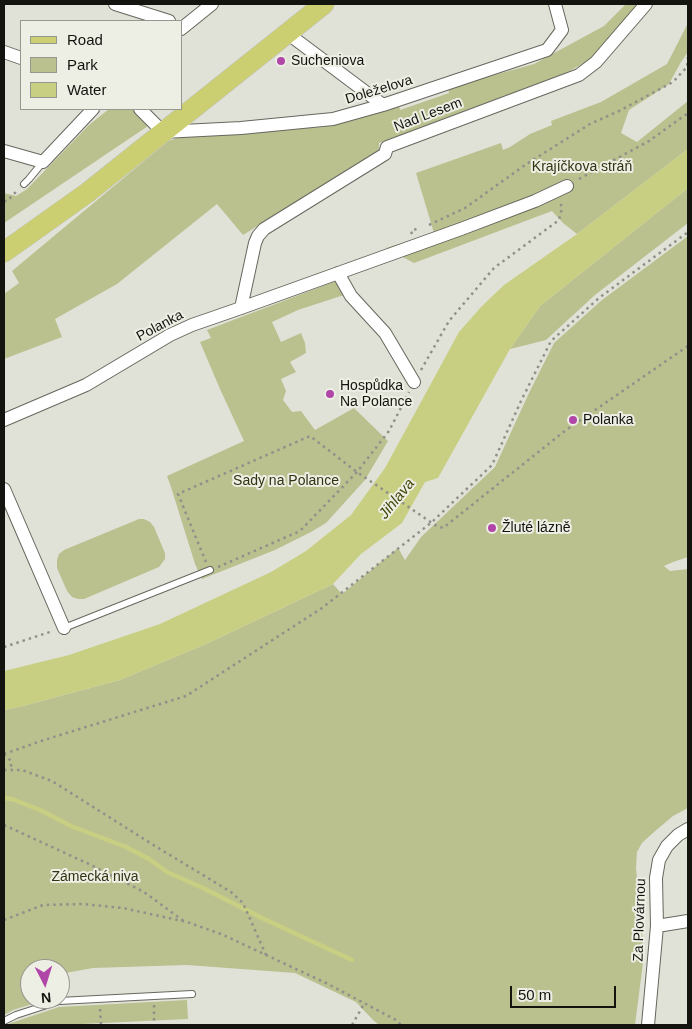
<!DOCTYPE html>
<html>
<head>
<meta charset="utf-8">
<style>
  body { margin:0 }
  #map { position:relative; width:692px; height:1029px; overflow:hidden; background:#e1e2d7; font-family:Helvetica,sans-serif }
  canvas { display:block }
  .frame { position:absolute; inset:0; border:5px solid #131410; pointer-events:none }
  .legend { position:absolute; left:20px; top:20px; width:162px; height:90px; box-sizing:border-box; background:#eeefe4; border:1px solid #96978f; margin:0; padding:6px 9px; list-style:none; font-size:15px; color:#131410 }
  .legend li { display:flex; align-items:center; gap:10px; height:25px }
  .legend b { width:25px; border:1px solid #96978f }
  .north { position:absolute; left:20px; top:959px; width:50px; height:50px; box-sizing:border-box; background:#eeefe4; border:1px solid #96978f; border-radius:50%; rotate:175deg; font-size:14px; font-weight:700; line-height:20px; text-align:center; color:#131410 }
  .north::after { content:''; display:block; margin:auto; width:18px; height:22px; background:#b046a8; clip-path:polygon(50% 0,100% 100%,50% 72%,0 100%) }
  .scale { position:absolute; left:510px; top:986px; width:106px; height:22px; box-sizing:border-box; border:2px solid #131410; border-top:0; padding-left:6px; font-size:15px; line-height:18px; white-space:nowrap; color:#131410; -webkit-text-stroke:4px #eeefe4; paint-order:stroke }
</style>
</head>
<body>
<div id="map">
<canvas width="692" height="1029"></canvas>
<div class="frame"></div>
<ul class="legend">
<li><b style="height:6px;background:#cbcf71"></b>Road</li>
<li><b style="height:14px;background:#bbc08f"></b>Park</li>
<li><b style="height:14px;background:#c8cf82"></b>Water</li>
</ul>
<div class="north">N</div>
<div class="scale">50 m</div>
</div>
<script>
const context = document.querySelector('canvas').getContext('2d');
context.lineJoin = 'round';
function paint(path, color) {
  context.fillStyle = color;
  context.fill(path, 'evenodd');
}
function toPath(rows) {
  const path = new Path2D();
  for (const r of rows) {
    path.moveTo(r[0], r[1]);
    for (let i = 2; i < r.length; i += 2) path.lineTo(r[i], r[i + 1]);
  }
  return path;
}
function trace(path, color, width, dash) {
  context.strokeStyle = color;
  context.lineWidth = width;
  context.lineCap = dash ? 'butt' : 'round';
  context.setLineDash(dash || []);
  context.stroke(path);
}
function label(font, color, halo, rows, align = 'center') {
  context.font = font + ' Helvetica,sans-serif';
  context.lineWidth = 4;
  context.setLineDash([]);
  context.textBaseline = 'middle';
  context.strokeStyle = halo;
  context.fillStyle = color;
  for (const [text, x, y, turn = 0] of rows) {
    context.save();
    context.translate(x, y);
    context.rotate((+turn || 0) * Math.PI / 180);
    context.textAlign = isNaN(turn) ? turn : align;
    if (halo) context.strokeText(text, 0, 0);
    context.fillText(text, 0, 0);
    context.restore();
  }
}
paint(toPath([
  [626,4,638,4,591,59,566,73,379,143,379,150,243,235,217,204,117,284,55,319,62,337,4,359,4,294,19,283,12,271,168,141,181,137,324,127,399,106,400,110,449,93,448,88,534,64,604,26],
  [688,23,688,52,681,62,669,84,629,110,621,133,637,142,688,101,688,149,577,234,563,223,552,211,414,263,386,248,434,233,416,173,501,143,503,150,510,147,530,134,552,125,551,121,601,102,667,64],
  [109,109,139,109,151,124,4,223,4,193,16,196,27,189,89,125],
  [688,188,688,223,595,295,546,340,510,349,540,306],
  [688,236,688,557,673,562,664,566,670,571,688,569,688,808,673,816,654,832,642,843,637,852,636,868,644,955,635,1025,379,1025,373,1020,356,1002,295,973,187,965,93,968,60,974,60,969,30,969,30,999,48,999,13,1010,4,1015,4,710,19,707,120,680,206,644,333,584,342,594,398,548,405,560,421,537,495,467,529,393,554,343,602,300],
  [336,281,344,295,298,310,272,322,281,342,301,333,305,343,306,353,290,362,296,372,281,379,286,391,283,400,292,412,301,411,315,430,354,408,388,441,365,480,326,523,311,532,275,550,202,579,195,564,171,487,167,476,244,441,220,389,200,342,211,338,207,330],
  [139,519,144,519,150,522,154,527,165,553,165,559,159,567,84,599,78,599,72,597,67,591,57,568,57,560,59,554,64,550],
  [187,1000,188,1019,60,1025,5,1025,59,1007]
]), '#bbc08f');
paint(toPath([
  [688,149,688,188,540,306,510,349,438,478,425,482,402,523,361,554,333,584,206,644,120,680,19,707,4,710,4,671,69,655,160,624,271,572,306,551,351,515,385,468,459,332,481,307,504,285,577,234]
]), '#c8cf82');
trace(toPath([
  [4,798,12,799,40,810,71,826,126,847,149,859,167,872,203,888,262,918,352,960]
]), '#c8cf82', 4.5);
const lane = toPath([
  [24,184,29,179,43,162],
  [64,628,210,570],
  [4,1021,16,1015,59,1001,192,994]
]);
const street = toPath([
  [115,4,169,21],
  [181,29,212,4],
  [287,33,383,105],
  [4,52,21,58],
  [140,109,163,132],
  [163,132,241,128,333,119,383,105,547,50,562,30,555,4],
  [4,151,43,162,93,109],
  [338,273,351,296,385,333,414,382],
  [241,308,255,243,258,236,264,229,385,154,387,147,579,75,596,62,646,4],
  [4,420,86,385,170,335,192,325,241,308,461,229,535,201,567,186],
  [4,489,64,628],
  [657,926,688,921],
  [648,1025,657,926,656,878,659,860,667,846,678,835,688,829]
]);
const primary = toPath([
  [4,252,87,193,324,4]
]);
trace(lane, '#66675e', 8);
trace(street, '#66675e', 14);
trace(primary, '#c2c2c1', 21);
trace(toPath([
  [579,179,649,141,688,113],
  [4,201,7,201,18,190],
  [429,225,465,208,525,165,590,124,619,111,673,82,687,67,688,57],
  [412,234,411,231,419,228],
  [421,370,449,321,494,268,559,220,562,208,560,202],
  [206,562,178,494,310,436,357,472,435,525,443,528,566,430,688,346],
  [218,567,300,531,357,472,389,431,409,392],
  [4,647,53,631],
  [4,754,44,740,186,696,322,608,432,522,492,465,521,401,551,341,599,298,688,232],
  [4,754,11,761,11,770],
  [4,770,22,770,52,781,155,846,231,892,243,903,266,955],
  [4,825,89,864,144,892,185,922],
  [4,920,43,905,82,904,123,908,187,922,221,934,328,984,396,1020,401,1025],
  [154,1005,154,1022],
  [100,1009,101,1025],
  [352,1025,364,1004]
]), '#909189', 2.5, [2.5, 4]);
trace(lane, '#fff', 6);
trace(street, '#fff', 12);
trace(primary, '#cbcf71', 20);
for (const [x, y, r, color] of [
  [281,61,5,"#b046a8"],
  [330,394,5,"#b046a8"],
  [573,420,5,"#b046a8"],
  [492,528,5,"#b046a8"]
]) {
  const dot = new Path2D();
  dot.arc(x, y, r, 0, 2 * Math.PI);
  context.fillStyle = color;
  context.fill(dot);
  trace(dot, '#eeefe4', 2);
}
label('14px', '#131410', '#eeefe4', [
  ["Sucheniova",291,61],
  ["Hospůdka",340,386],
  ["Na Polance",340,402],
  ["Polanka",583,420],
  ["Žluté lázně",502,528]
], 'left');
label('14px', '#131410', '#eeefe4', [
  ["Doleželova",379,90,-17],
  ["Nad Lesem",428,115,-21],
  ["Polanka",160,326,-28],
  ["Za Plovárnou",640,920,-88]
]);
label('14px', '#303211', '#eeefe4', [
  ["Krajíčkova stráň",582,167],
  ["Sady na Polance",286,481],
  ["Zámecká niva",95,877]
]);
label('italic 15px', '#43460a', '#eeefe4', [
  ["Jihlava",397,499,-51]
]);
</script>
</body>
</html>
